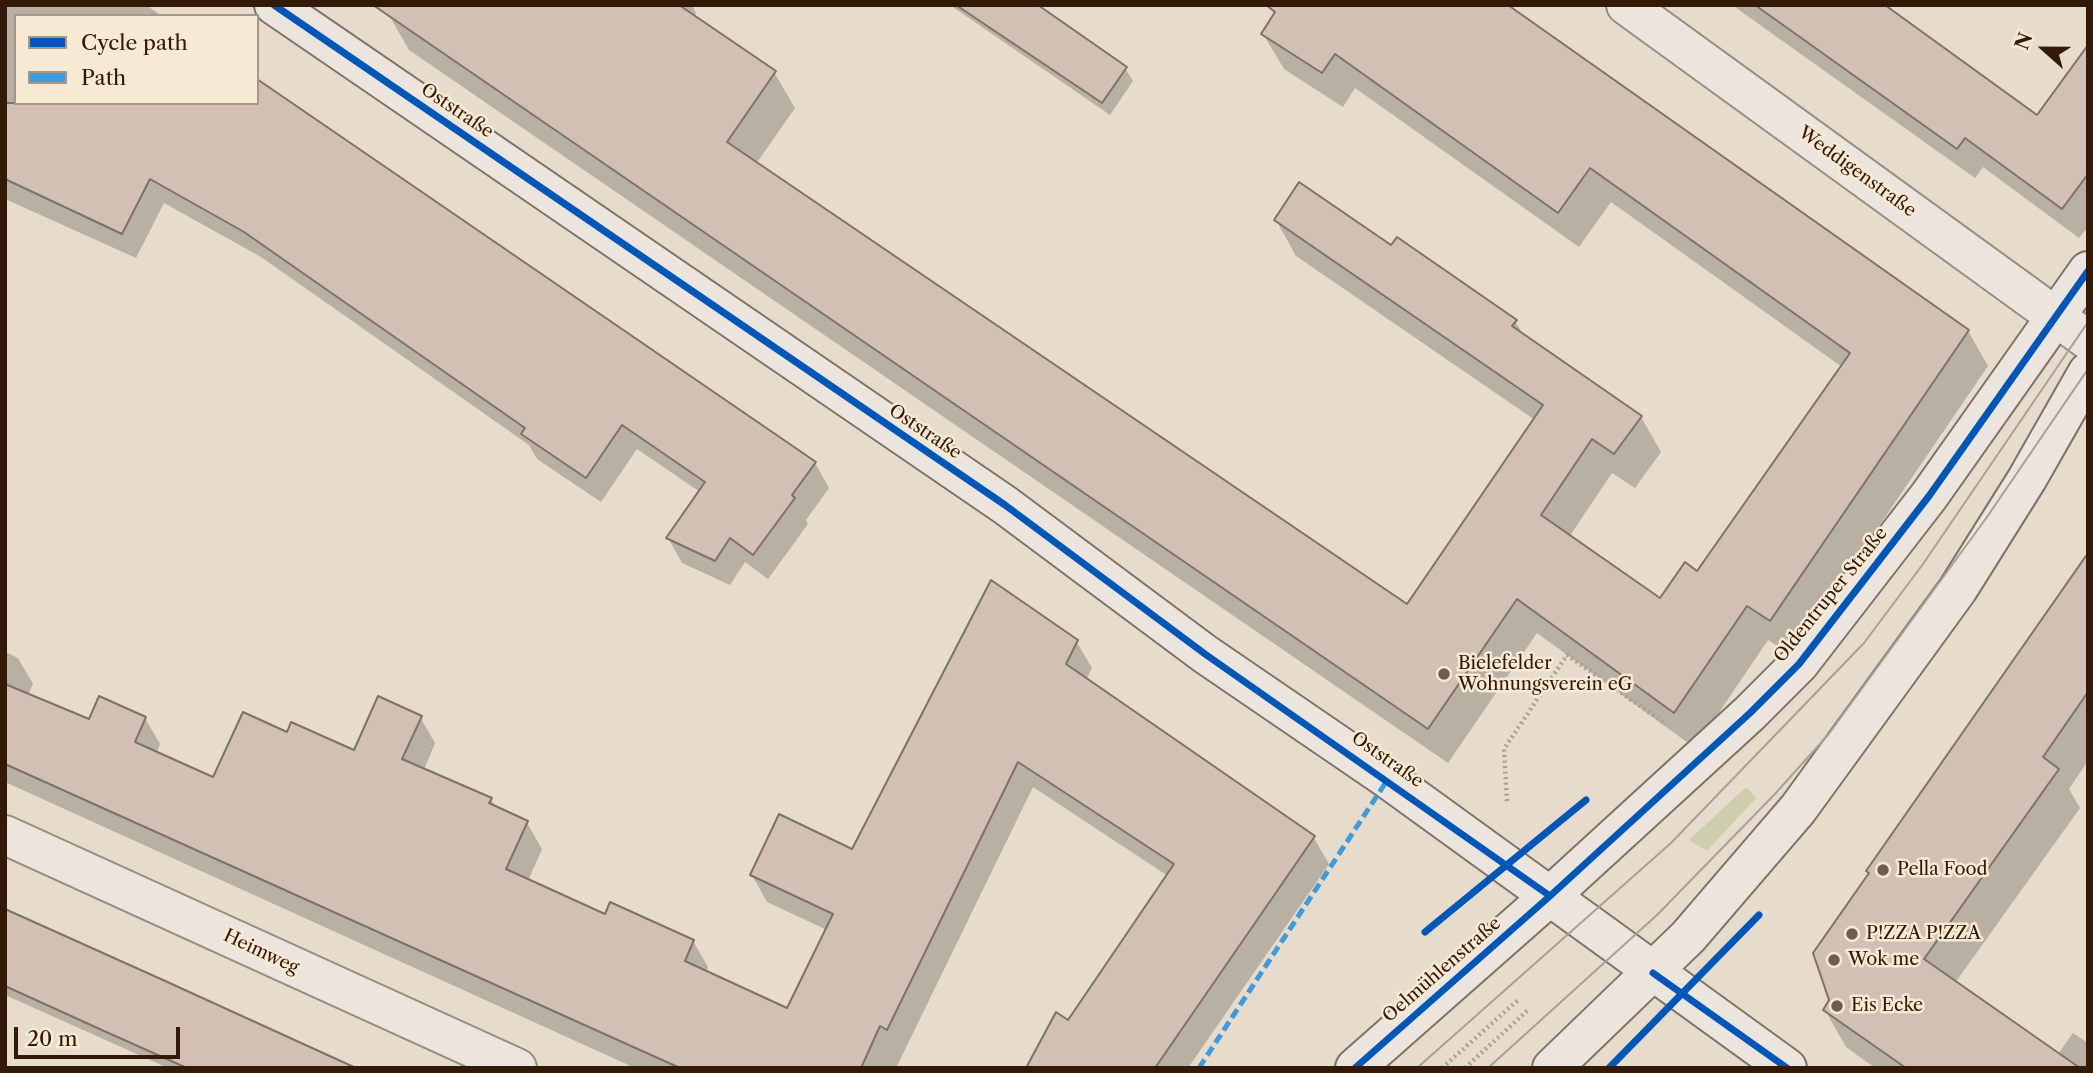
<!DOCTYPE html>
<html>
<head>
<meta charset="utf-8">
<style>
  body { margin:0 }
  #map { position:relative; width:2093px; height:1073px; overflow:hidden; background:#e7dccb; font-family:"Libre Caslon Text",serif }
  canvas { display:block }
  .frame { position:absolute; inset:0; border:7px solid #331908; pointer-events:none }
  .legend { position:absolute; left:14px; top:14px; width:245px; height:91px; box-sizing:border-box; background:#f7ead5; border:2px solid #a99683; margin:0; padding:9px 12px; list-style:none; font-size:21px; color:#331908 }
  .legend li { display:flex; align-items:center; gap:14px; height:35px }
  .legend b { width:35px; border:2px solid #a99683 }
  .north { position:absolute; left:2009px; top:14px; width:70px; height:70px; -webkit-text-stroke:5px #f7ead5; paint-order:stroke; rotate:291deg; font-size:19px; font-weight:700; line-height:28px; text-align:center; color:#331908 }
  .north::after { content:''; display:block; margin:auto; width:24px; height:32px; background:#331908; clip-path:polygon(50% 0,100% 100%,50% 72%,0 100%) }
  .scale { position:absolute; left:14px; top:1027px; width:166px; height:32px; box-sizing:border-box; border:4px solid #331908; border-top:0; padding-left:9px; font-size:21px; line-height:24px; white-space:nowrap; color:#331908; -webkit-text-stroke:5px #f7ead5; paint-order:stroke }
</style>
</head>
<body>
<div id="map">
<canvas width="2093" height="1073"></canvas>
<div class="frame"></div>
<ul class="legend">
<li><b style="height:9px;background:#0057b8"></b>Cycle path</li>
<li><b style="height:9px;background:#3e9bdd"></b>Path</li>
</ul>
<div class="north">N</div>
<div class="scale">20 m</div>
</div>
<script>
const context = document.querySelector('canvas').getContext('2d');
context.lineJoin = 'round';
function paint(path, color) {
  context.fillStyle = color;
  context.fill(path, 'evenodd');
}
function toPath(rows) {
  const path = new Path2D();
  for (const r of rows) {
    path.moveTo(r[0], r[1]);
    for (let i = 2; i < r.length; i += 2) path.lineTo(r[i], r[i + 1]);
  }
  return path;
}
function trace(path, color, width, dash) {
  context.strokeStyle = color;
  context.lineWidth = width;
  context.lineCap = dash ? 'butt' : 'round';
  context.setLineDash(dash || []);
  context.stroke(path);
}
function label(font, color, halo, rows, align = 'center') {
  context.font = font + ' "Libre Caslon Text",serif';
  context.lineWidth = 5;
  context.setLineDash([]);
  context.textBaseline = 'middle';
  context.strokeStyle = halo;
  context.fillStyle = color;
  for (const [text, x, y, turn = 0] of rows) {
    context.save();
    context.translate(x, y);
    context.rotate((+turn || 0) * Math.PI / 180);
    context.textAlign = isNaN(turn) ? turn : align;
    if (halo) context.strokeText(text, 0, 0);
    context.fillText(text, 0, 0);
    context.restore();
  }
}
paint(toPath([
  [1746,787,1756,798,1707,851,1689,840]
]), '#ccceae');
paint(toPath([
  [5,5,146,5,162,16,16,16,16,103,815,463,829,488,806,520,808,524,768,579,745,562,730,585,682,563,668,538,700,492,637,449,601,502,537,459,529,445,261,257,164,203,136,258,5,199],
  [395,5,692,5,696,13,694,18,774,72,795,108,756,164,1408,606,1535,420,1296,256,1276,220,1391,247,1515,321,1524,336,1641,417,1661,452,1635,488,1612,473,1569,537,1660,600,1698,573,1842,367,1611,202,1579,247,1355,88,1343,107,1284,69,1263,34,1282,5,1968,331,1988,366,1791,655,1768,640,1695,748,1537,633,1448,763,409,50,389,15],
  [950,5,1034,5,1125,68,1133,81,1110,115],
  [1732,5,1880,5,2037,117,2088,51,2088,227,2079,238,1983,167,1975,178],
  [2088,557,2088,761,2069,789,2080,808,1955,983,2058,1054,2073,1033,2088,1043,2088,1068,1875,1068,1846,1047,1825,1010,1831,1000,1870,875,1868,871],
  [1076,641,1092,668,1086,680,1314,838,1329,864,1188,1068,1028,1068,1069,1022,1168,876,1033,787,896,1068,635,1068,5,782,5,652,18,658,33,684,28,695,90,721,145,718,160,744,156,754,214,780,288,735,354,753,420,717,435,743,424,770,491,799,496,808,527,823,542,849,528,881,606,916,693,941,708,967,706,972,788,1010,827,930,767,902,752,875,853,851],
  [5,909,353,1068,168,1068,5,995]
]), '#0003');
const building = toPath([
  [373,5,679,5,776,71,727,142,1407,604,1543,405,1274,220,1299,182,1391,245,1397,237,1517,320,1512,326,1642,416,1614,454,1592,439,1541,515,1660,598,1685,562,1697,571,1850,353,1590,168,1558,213,1335,54,1322,73,1261,34,1275,12,1266,5,1508,5,1969,330,1770,621,1747,606,1674,713,1517,599,1428,729,373,5],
  [956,5,1038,5,1127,67,1102,103,956,5],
  [1755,5,1885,5,2037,115,2088,45,2088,174,2062,209,1965,138,1957,149,1755,5],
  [257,79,816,462,792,495,795,498,753,555,730,538,715,561,666,538,705,482,622,425,586,478,521,434,525,428,244,232,150,179,122,234,5,179,5,103,257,103,257,79],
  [2088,553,2088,692,2043,757,2059,769,1924,959,2080,1068,1906,1068,1823,1010,1829,1000,1813,953,1869,873,1866,871,2088,553],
  [991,580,1078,640,1066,664,1315,836,1155,1068,1026,1068,1056,1012,1068,1020,1174,864,1018,762,887,1030,880,1026,861,1068,680,1068,5,764,5,684,89,719,99,696,146,717,135,742,213,777,243,712,287,732,291,722,354,750,378,696,422,716,402,759,492,798,489,803,528,821,506,869,605,914,610,902,694,940,685,961,787,1008,833,914,750,875,779,814,852,849,991,580],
  [5,909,163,980,356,1068,187,1068,104,1031,5,986,5,909]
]);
paint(building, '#d2c0b4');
trace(building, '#7c7267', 2);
const street = toPath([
  [1626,5,2088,340],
  [5,835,517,1068]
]);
const secondary = toPath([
  [274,5,1005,505,1205,654,1388,779,1787,1068],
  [1355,1068,1550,896,1750,713,1799,664,1929,496,2088,271],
  [1552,1068,1688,937,1798,809,1958,589,2027,479,2088,372]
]);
trace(street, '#968d81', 42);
trace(secondary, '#7c7267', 42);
trace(toPath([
  [1507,801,1504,749,1567,655,1666,724],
  [1442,1068,1518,1000],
  [1465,1068,1529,1009]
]), '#a8a098', 4.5, [2, 3.5]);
trace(street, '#ebe5dd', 38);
trace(secondary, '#ebe5dd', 38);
trace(toPath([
  [1417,1068,1671,843,1864,643,1923,564,2088,322],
  [1488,1068,1657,915,1774,795,1828,735,1987,517,2088,369]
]), '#a8a098', 2);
trace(toPath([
  [1199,1068,1388,779]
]), '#3e9bdd', 5, [10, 5]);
trace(toPath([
  [274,5,1005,505,1205,654,1550,896],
  [1425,932,1586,800],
  [1653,973,1787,1068],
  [1355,1068,1550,896,1750,713,1799,664,1929,496,2088,271],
  [1609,1068,1759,915]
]), '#0057b8', 7);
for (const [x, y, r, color] of [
  [1444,674,7,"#725d4c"],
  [1883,870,7,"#725d4c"],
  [1852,934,7,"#725d4c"],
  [1834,960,7,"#725d4c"],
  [1837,1006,7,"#725d4c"]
]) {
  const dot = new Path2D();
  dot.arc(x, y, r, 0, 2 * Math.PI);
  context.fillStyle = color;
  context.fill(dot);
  trace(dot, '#f7ead5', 2.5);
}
label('18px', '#331908', '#f7ead5', [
  ["Oststraße",457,111,34],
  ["Weddigenstraße",1857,172,36],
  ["Oststraße",925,432,34],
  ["Oldentruper Straße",1831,595,-51],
  ["Oststraße",1387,760,35],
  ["Heimweg",261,952,25],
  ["Oelmühlenstraße",1442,970,-41]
]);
label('18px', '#331908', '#f7ead5', [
  ["Bielefelder",1458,664],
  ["Wohnungsverein eG",1458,685],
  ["Pella Food",1897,870],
  ["P!ZZA P!ZZA",1866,934],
  ["Wok me",1848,960],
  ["Eis Ecke",1851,1006]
], 'left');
</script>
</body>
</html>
